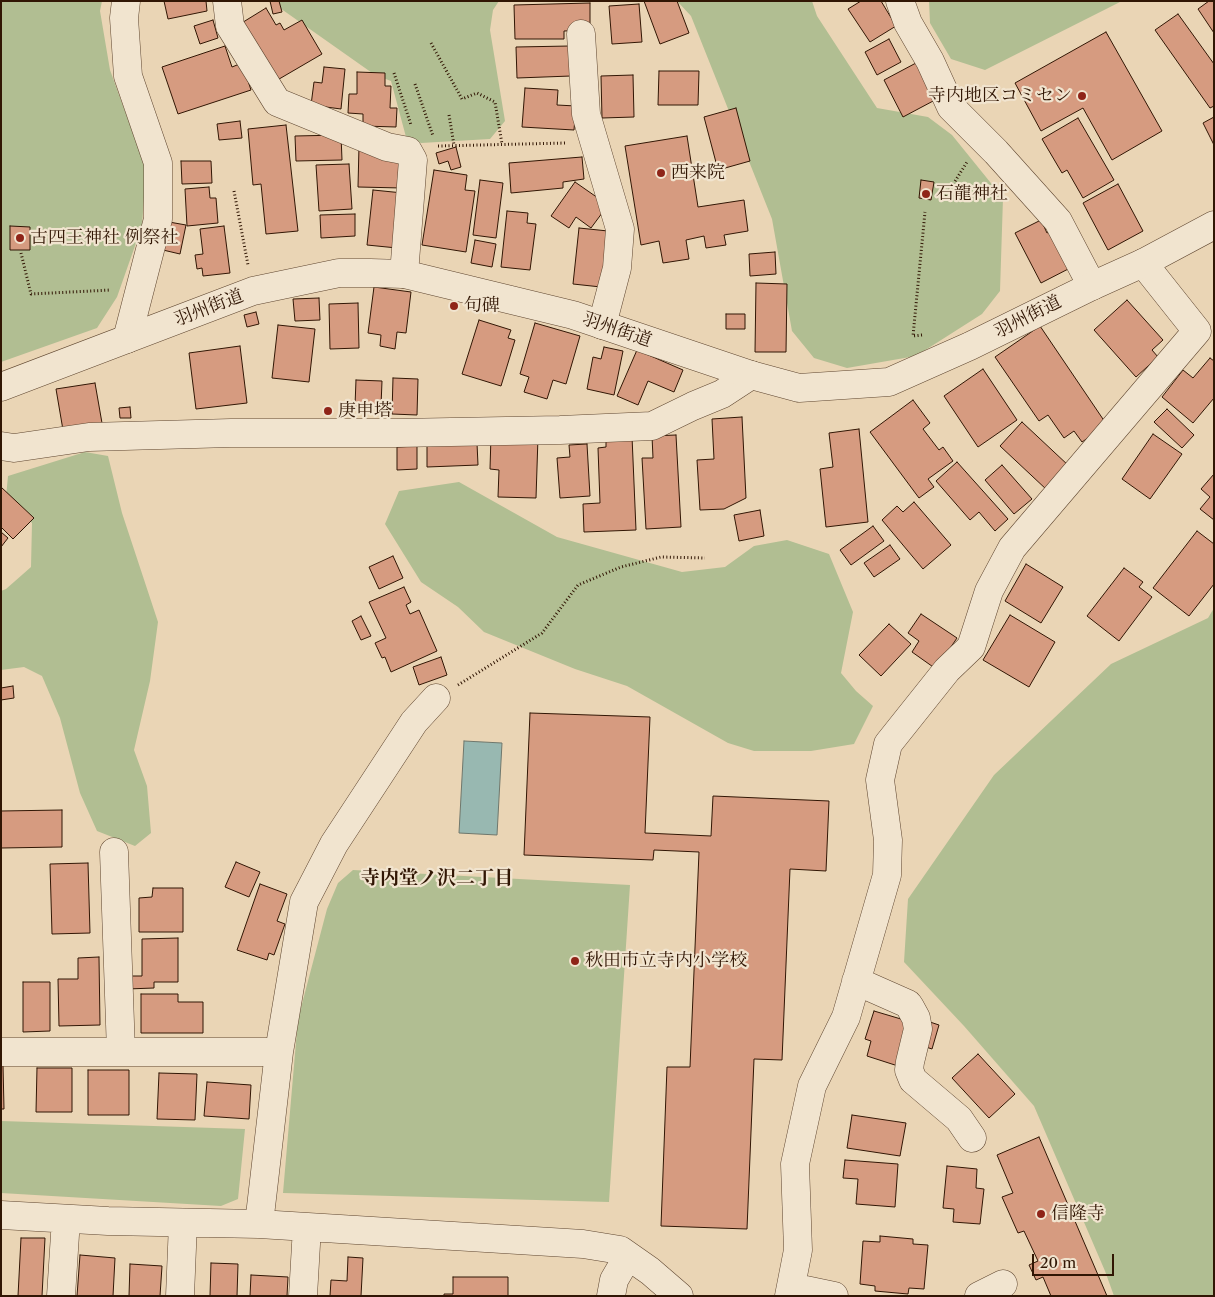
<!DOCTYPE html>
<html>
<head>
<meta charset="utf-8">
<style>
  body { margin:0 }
  #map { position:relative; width:1215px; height:1297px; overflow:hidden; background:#ead5b5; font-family:"Libre Caslon Text",serif }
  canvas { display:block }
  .frame { position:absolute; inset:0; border:2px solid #311604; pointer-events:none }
  .scale { position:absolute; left:1032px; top:1254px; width:82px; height:22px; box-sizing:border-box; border:2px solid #311604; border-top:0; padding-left:6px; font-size:15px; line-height:18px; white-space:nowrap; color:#311604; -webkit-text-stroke:4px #f1e4cf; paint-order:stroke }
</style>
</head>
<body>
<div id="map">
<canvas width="1215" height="1297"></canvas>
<div class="frame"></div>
<div class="scale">20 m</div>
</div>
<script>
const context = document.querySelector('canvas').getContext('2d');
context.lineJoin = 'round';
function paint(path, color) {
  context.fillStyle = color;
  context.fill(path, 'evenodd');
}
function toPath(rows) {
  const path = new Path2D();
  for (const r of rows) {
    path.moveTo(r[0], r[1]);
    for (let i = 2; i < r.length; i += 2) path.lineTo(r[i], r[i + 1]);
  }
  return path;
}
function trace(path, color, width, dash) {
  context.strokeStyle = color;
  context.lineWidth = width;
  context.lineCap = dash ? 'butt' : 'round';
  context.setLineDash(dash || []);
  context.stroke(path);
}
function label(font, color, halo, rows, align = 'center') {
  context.font = font + ' "Libre Caslon Text","Noto Serif JP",serif';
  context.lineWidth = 4.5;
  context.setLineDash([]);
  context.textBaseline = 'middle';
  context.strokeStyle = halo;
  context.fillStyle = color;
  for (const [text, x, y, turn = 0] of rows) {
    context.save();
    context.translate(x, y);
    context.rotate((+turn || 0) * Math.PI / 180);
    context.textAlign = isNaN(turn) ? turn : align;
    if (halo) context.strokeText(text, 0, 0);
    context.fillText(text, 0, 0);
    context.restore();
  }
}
paint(toPath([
  [1,1,102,1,100,11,110,70,146,169,142,226,117,297,97,328,1,362],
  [270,1,499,1,493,10,490,30,505,121,490,139,421,143,406,137,391,81,375,75],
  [677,1,812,1,817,16,877,108,928,117,952,135,1003,198,1000,291,982,314,916,356,847,368,814,358,792,331,772,219,691,16],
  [929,1,1122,1,985,70,951,59,930,23],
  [85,452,108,456,122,513,158,622,150,681,134,750,147,786,151,833,135,846,97,831,80,793,60,718,42,676,24,667,1,670,1,591,6,589,31,567,32,523,6,497,8,476],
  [459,482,557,537,682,572,725,567,754,546,787,540,829,554,853,612,841,673,856,691,873,706,854,744,811,751,754,751,728,743,627,686,575,669,484,632,458,607,421,582,385,524,399,491],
  [1214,608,1214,1296,1114,1296,1105,1271,1034,1106,964,1026,904,962,908,899,994,775,1111,664,1208,618],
  [353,870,630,885,609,1202,283,1193,298,1019,327,909,338,883],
  [1,1121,245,1129,238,1199,221,1206,1,1193]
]), '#b1be92');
const water = toPath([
  [464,741,502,743,497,835,459,833,464,741]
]);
paint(water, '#98b8b1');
trace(water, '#6f776c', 1);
const building = toPath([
  [164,1,206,1,207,11,168,19,164,1],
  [270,1,279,1,282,12,273,14,270,1],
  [644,1,677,1,689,33,660,44,644,1],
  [861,1,881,1,896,26,870,42,848,9,861,1],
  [1209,1,1214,1,1214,33,1198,9,1209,1],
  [590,3,590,30,564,31,564,39,515,39,514,5,590,3],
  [639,4,642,42,612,44,609,6,639,4],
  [266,8,276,25,280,23,284,30,302,20,322,54,274,82,240,24,266,8],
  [1178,14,1214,64,1214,106,1210,108,1155,30,1178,14],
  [213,20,218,38,200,44,194,26,213,20],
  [1106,32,1162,131,1112,160,1083,108,1041,131,1015,83,1106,32],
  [889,39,901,62,877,75,865,52,889,39],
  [225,46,232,67,242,63,251,90,178,114,162,67,225,46],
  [570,46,571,76,517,78,516,47,570,46],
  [916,63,935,100,903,117,884,80,916,63],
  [324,67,345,69,341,109,311,105,314,82,322,83,324,67],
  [659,71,699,71,698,105,658,105,659,71],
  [357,72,385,73,385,86,391,86,390,108,397,108,396,127,363,126,363,114,348,113,349,94,357,94,357,72],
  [633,75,634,117,602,118,601,76,633,75],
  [525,88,558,90,557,105,576,106,574,130,522,127,525,88],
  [736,108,750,161,718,170,704,117,736,108],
  [1214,117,1214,145,1203,123,1214,117],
  [1078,118,1114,180,1083,198,1067,170,1062,173,1042,139,1078,118],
  [240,121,242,138,219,140,217,124,240,121],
  [286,125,298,231,266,234,261,184,253,185,248,129,286,125],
  [341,135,342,160,296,161,295,136,341,135],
  [687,136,698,207,744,200,748,231,724,235,726,245,706,248,704,236,686,240,689,259,663,263,659,241,641,245,625,146,687,136],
  [359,146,370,146,370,155,403,156,402,188,358,187,359,146],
  [456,147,461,167,451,170,448,161,439,164,436,153,456,147],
  [582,157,584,179,563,182,563,188,511,193,509,163,582,157],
  [181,161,211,161,212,183,182,184,181,161],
  [349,164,352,209,319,211,316,165,349,164],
  [434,170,467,175,465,190,475,191,466,252,422,245,434,170],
  [480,180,503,183,496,238,473,235,480,180],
  [921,180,934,182,931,200,919,198,921,180],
  [575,182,608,205,591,228,576,217,569,228,551,216,575,182],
  [1118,184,1143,231,1108,250,1083,203,1118,184],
  [209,187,210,198,216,198,218,223,187,226,185,189,209,187],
  [373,190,403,193,397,248,367,245,373,190],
  [507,211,528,213,527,223,536,224,530,270,501,267,507,211],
  [355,214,355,236,321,238,320,215,355,214],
  [1041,220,1047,233,1055,229,1074,266,1041,283,1015,233,1041,220],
  [169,222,186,225,180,254,163,250,169,222],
  [10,226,30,227,30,250,10,250,10,226],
  [224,226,230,273,203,276,202,268,197,269,195,255,203,254,200,229,224,226],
  [579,228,608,231,601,287,573,284,579,228],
  [475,240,496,244,492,267,471,263,475,240],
  [775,252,776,274,750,276,749,254,775,252],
  [756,283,787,284,786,352,755,352,756,283],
  [374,287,411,292,406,333,397,332,395,349,380,346,381,335,368,333,374,287],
  [319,298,320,320,295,321,293,299,319,298],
  [1127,300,1163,340,1152,350,1158,357,1136,377,1094,330,1127,300],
  [358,303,359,348,330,349,329,304,358,303],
  [256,312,259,324,247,327,244,315,256,312],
  [726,314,745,314,745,329,726,329,726,314],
  [479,320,511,330,508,338,515,340,501,386,462,374,479,320],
  [535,323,580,336,566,384,553,380,547,399,524,392,529,377,520,374,535,323],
  [278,325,315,329,309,382,272,378,278,325],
  [1040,326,1107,425,1082,442,1074,431,1064,438,1048,415,1039,421,995,357,1040,326],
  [240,346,247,403,196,409,189,353,240,346],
  [604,347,623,351,614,395,587,389,593,357,601,359,604,347],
  [637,350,683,370,674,392,648,381,638,405,617,396,637,350],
  [1210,358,1214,361,1214,398,1193,423,1162,397,1183,370,1193,378,1210,358],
  [983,369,1017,420,978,447,944,396,983,369],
  [393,378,418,379,417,415,392,414,393,378],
  [356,380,382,381,381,406,355,406,356,380],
  [95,383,102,423,63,430,56,389,95,383],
  [913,400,930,423,923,429,939,450,943,447,953,461,928,479,934,487,919,498,870,432,913,400],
  [130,407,131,418,120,418,119,408,130,407],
  [1167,409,1194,435,1182,448,1154,422,1167,409],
  [742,417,746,498,724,509,700,510,697,460,714,459,712,419,742,417],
  [1022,422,1069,466,1047,490,1000,446,1022,422],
  [859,429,868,522,826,527,820,469,833,467,829,433,859,429],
  [1153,434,1182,454,1150,499,1122,479,1153,434],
  [676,435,681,527,646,529,642,458,653,458,652,436,676,435],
  [491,436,538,437,536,498,498,497,499,470,490,469,491,436],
  [632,436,636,530,584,532,583,504,600,503,598,448,606,447,606,438,632,436],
  [477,443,478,465,427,467,427,445,477,443],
  [587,444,590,496,560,498,557,458,570,457,569,445,587,444],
  [417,446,417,469,397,470,397,447,417,446],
  [957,462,1008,519,995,531,979,512,970,520,936,481,957,462],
  [1002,465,1032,499,1014,514,985,480,1002,465],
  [1214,474,1214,520,1200,509,1210,497,1201,489,1214,474],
  [1,487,34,518,13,539,1,527,1,487],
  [914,502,951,545,923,569,882,520,897,506,903,512,914,502],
  [760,510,764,536,739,541,734,515,760,510],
  [873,526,884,541,851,565,840,550,873,526],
  [1197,531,1214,544,1214,584,1189,616,1153,588,1197,531],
  [1,532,8,538,1,547,1,532],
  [890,545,900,559,874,577,864,563,890,545],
  [393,556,403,578,379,589,369,567,393,556],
  [1026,564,1063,587,1041,623,1005,601,1026,564],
  [1124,568,1143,582,1139,587,1152,597,1119,641,1087,616,1124,568],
  [404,587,411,602,406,605,410,614,419,610,437,651,391,672,385,657,382,658,375,643,386,638,369,602,404,587],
  [921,614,957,638,936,669,912,652,919,641,908,633,921,614],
  [1010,615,1055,642,1029,687,983,660,1010,615],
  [361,616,371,636,361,640,352,621,361,616],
  [889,624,911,644,881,676,859,655,889,624],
  [441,657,447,675,419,685,413,667,441,657],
  [13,686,14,698,1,700,1,688,13,686],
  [530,713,650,717,645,833,711,836,713,796,829,801,826,871,790,869,782,1060,754,1059,747,1229,661,1226,667,1067,690,1067,699,852,654,850,653,860,524,855,530,713],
  [62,810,62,847,1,848,1,811,62,810],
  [236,862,260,872,249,897,225,887,236,862],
  [88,863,90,933,52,934,50,864,88,863],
  [260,884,287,894,277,921,285,924,274,955,269,953,267,960,237,950,260,884],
  [153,888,183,888,183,932,139,932,139,898,152,897,153,888],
  [178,938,178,982,154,982,154,988,127,989,127,976,142,976,142,939,178,938],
  [99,957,100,1025,59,1026,58,979,78,979,78,958,99,957],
  [23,982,50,982,50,1031,23,1032,23,982],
  [141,994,178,994,178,1002,203,1002,203,1033,141,1033,141,994],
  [874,1011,911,1022,898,1066,867,1056,871,1041,865,1039,874,1011],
  [930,1022,939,1025,932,1049,923,1046,930,1022],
  [978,1054,1015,1094,989,1118,952,1078,978,1054],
  [1,1065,3,1065,4,1109,1,1109,1,1065],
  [37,1068,72,1068,72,1112,36,1112,37,1068],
  [88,1070,129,1070,129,1115,88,1115,88,1070],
  [159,1073,197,1074,195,1120,157,1119,159,1073],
  [207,1082,251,1085,249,1119,204,1116,207,1082],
  [852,1115,906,1123,900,1156,847,1148,852,1115],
  [1039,1137,1107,1296,1051,1296,1043,1277,1036,1280,1029,1265,1038,1261,1024,1231,1018,1233,1002,1197,1013,1193,997,1155,1039,1137],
  [845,1160,898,1164,895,1207,856,1204,858,1179,843,1178,845,1160],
  [947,1166,977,1169,976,1188,984,1189,980,1224,953,1222,954,1209,943,1208,947,1166],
  [880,1236,913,1239,913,1244,928,1245,924,1289,909,1288,908,1294,875,1291,875,1286,860,1284,863,1241,880,1242,880,1236],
  [21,1238,45,1238,42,1296,18,1296,21,1238],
  [80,1255,115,1258,113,1296,77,1296,80,1255],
  [348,1257,363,1258,361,1296,330,1296,331,1280,347,1281,348,1257],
  [211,1263,238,1264,237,1296,210,1296,211,1263],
  [130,1264,162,1266,160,1296,129,1296,130,1264],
  [251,1275,288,1277,287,1296,250,1296,251,1275],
  [453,1277,508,1277,508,1296,444,1296,444,1294,453,1294,453,1277]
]);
paint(building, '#d69b80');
trace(building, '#311604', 1);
const minor = toPath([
  [126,1,124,18,128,76,158,163,158,219,127,339],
  [227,1,230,26,277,102,387,147,408,151,413,160,404,274],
  [900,1,908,23,930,61,951,107,996,152,1058,221,1092,286],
  [581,34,586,114,620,229,617,268,602,325],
  [1,446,14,448,89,437,231,433,397,433,560,430,652,426,693,406,722,394,751,375],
  [114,852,121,1052],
  [856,981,908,1004,910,1007,916,1018,918,1029,910,1062,909,1070,913,1080,959,1119,972,1138],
  [1,1052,279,1052],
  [1,1215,108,1221,259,1224,583,1244,620,1250,650,1271,679,1296],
  [259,1224,279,1052,304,902,334,844,414,722,436,698],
  [791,1287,834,1296],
  [61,1296,66,1219],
  [180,1296,183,1223],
  [303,1296,307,1227],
  [611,1296,614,1280,628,1256],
  [789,1296,798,1250,795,1164,812,1086,846,1017,887,875,888,840,880,780,888,744,947,670,971,647,989,591,1012,548,1197,331,1143,263],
  [979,1296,1003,1284]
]);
const tertiary = toPath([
  [1,387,253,291,339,273,370,273,404,274,573,315,751,375,799,388,889,382,970,346,1092,286,1143,263,1214,225]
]);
trace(minor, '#5f4630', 29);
trace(tertiary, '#5f4630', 29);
trace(toPath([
  [431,43,462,99,477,93,495,102,502,144],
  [394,73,411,125],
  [415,84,433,136],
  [449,115,454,145],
  [438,146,566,143],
  [234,191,248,265],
  [944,199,967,162],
  [21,253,31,294,111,290],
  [922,335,913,336,925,212],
  [458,685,542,633,578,585,621,567,661,557,705,558]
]), '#311604', 3, [1, 2.5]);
trace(minor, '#f1e4cf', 28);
trace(tertiary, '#f1e4cf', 28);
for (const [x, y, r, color] of [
  [1082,96,5,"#8f2418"],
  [661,173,5,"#8f2418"],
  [926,194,5,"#8f2418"],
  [20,238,5,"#8f2418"],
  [454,306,5,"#8f2418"],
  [328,411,5,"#8f2418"],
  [575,961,5,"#8f2418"],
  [1041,1214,5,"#8f2418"]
]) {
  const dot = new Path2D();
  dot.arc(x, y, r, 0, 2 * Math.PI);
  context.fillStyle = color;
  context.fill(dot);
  trace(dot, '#f1e4cf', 2);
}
label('18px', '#311604', '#f1e4cf', [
  ["寺内地区コミセン",1072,96,"right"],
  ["西来院",671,173],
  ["石龍神社",936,194],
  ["古四王神社 例祭社",30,238],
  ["句碑",464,306],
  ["庚申塔",338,411],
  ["秋田市立寺内小学校",585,961],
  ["信隆寺",1051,1214]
], 'left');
label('18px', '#311604', '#f1e4cf', [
  ["羽州街道",209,308,-21],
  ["羽州街道",1028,317,-27],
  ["羽州街道",617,330,19]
]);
label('bold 19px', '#311604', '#f1e4cf', [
  ["寺内堂ノ沢二丁目",437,879]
]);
</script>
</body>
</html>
